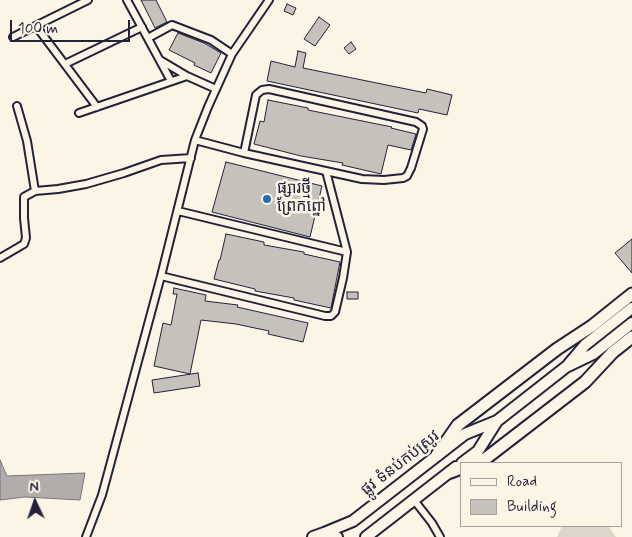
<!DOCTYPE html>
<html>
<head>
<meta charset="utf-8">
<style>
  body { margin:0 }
  #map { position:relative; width:632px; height:537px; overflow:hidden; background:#fcf5e5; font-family:Mynerve,sans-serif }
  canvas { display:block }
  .legend { position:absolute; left:460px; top:462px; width:162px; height:65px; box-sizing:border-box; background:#fcf5e5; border:1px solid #a5a1a1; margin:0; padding:6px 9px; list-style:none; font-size:15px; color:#22223b }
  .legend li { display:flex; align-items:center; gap:10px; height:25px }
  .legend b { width:25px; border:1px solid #a5a1a1 }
  .north { position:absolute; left:10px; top:477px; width:50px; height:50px; -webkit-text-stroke:4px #fcf5e5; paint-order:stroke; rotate:357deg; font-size:14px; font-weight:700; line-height:20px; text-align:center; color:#22223b }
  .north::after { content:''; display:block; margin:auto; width:18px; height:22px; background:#22223b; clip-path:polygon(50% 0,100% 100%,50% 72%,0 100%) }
  .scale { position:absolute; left:10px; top:20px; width:120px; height:22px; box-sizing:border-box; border:2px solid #22223b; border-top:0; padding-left:6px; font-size:15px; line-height:18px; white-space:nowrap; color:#22223b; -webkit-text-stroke:4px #fcf5e5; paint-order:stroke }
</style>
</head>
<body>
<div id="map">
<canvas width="632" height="537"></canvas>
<ul class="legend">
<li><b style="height:6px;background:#fcf5e5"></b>Road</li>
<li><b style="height:14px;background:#c6c1bb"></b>Building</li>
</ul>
<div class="north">N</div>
<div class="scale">100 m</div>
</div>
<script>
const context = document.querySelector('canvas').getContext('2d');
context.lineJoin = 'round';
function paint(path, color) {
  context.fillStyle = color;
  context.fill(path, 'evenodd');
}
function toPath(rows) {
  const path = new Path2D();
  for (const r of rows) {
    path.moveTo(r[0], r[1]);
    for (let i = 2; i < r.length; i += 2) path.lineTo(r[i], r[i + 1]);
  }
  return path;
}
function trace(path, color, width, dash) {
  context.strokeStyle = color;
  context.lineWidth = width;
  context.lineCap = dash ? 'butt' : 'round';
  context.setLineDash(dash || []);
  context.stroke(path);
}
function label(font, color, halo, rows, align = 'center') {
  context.font = font + ' Mynerve,"Noto Sans Khmer",sans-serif';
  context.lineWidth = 5;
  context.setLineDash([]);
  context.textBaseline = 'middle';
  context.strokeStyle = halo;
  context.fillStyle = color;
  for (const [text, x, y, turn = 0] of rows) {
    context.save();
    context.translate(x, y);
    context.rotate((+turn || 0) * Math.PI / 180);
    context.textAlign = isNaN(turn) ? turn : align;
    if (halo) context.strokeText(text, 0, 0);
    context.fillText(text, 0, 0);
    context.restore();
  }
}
paint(toPath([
  [562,526,608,526,616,537,557,537]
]), '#dcd6cc');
const water = toPath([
  [0,460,7,476,85,473,80,500,25,497,0,500,0,460]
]);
paint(water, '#b2adab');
trace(water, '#78757e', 1);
const building = toPath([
  [141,0,156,0,167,22,155,28,141,0],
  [287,4,296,8,293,15,284,11,287,4],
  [319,17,330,25,315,46,304,39,319,17],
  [178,33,204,43,221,53,211,73,194,65,195,63,169,50,178,33],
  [351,42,356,49,349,54,344,48,351,42],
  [298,51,306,53,303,68,426,93,427,89,452,95,447,115,419,109,418,113,267,81,271,61,295,67,298,51],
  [268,100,308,108,308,110,392,127,391,128,416,134,411,150,388,145,381,174,342,165,343,163,301,156,254,144,260,121,264,122,268,100],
  [226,162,322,186,310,237,212,212,226,162],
  [226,234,264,242,264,245,304,252,304,254,340,262,331,308,294,300,294,298,255,291,255,289,214,279,219,260,220,260,226,234],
  [632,239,632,273,615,253,632,239],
  [174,288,206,295,205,301,238,305,237,307,308,323,303,342,268,334,269,331,236,324,201,320,190,374,154,366,163,323,171,325,177,294,173,294,174,288],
  [347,292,358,292,358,299,347,299,347,292],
  [198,373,200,386,154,393,152,380,198,373]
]);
paint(building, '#c6c1bb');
trace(building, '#22223b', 1);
const street = toPath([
  [127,0,171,81],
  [36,26,97,107],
  [13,37,88,0],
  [148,38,172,25,211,40,232,54],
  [160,60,187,76],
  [65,64,142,27],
  [17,106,27,141,35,191],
  [79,113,187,76,216,89],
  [195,140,244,153,362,179,384,180,403,178,407,176,411,168,423,129,422,126,416,122,269,89,262,90,256,95,244,153],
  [178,211,347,252],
  [0,258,24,244,26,238,24,218,24,197,35,191,58,189,86,184,124,173,161,160,191,158],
  [161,276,325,316,331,316,335,312,343,278,347,252,326,171],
  [414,500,432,523,440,537],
  [86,537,102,495,161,276,195,140,208,107,232,54,269,0]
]);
const primary = toPath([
  [568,365,585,345,632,308],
  [462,463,478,451,497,421],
  [324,533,353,521,465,434,497,421,566,367,593,354,632,323],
  [313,537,324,533,330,534,337,537],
  [366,537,456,467]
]);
const highway = toPath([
  [437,455,458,425,557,349,592,326,632,294],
  [473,463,485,459,585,382,613,352,632,337],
  [451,472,461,468]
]);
trace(street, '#22223b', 10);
trace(primary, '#22223b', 14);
trace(highway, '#22223b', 15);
trace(street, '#fcf5e5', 6);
trace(primary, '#fcf5e5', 10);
trace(highway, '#fcf5e5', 11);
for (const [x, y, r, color] of [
  [267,199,5,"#1f6fb2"]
]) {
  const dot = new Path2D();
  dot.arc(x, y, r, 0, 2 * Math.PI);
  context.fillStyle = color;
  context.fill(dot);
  trace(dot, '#fcf5e5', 2);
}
label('16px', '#22223b', '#fcf5e5', [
  ["ផ្សារថ្មី",277,190],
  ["ព្រែកព្នៅ",277,208]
], 'left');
label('16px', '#22223b', '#fcf5e5', [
  ["ផ្លូវ ទំនប់កប់ស្រូវ",401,464,-38]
]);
</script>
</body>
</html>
